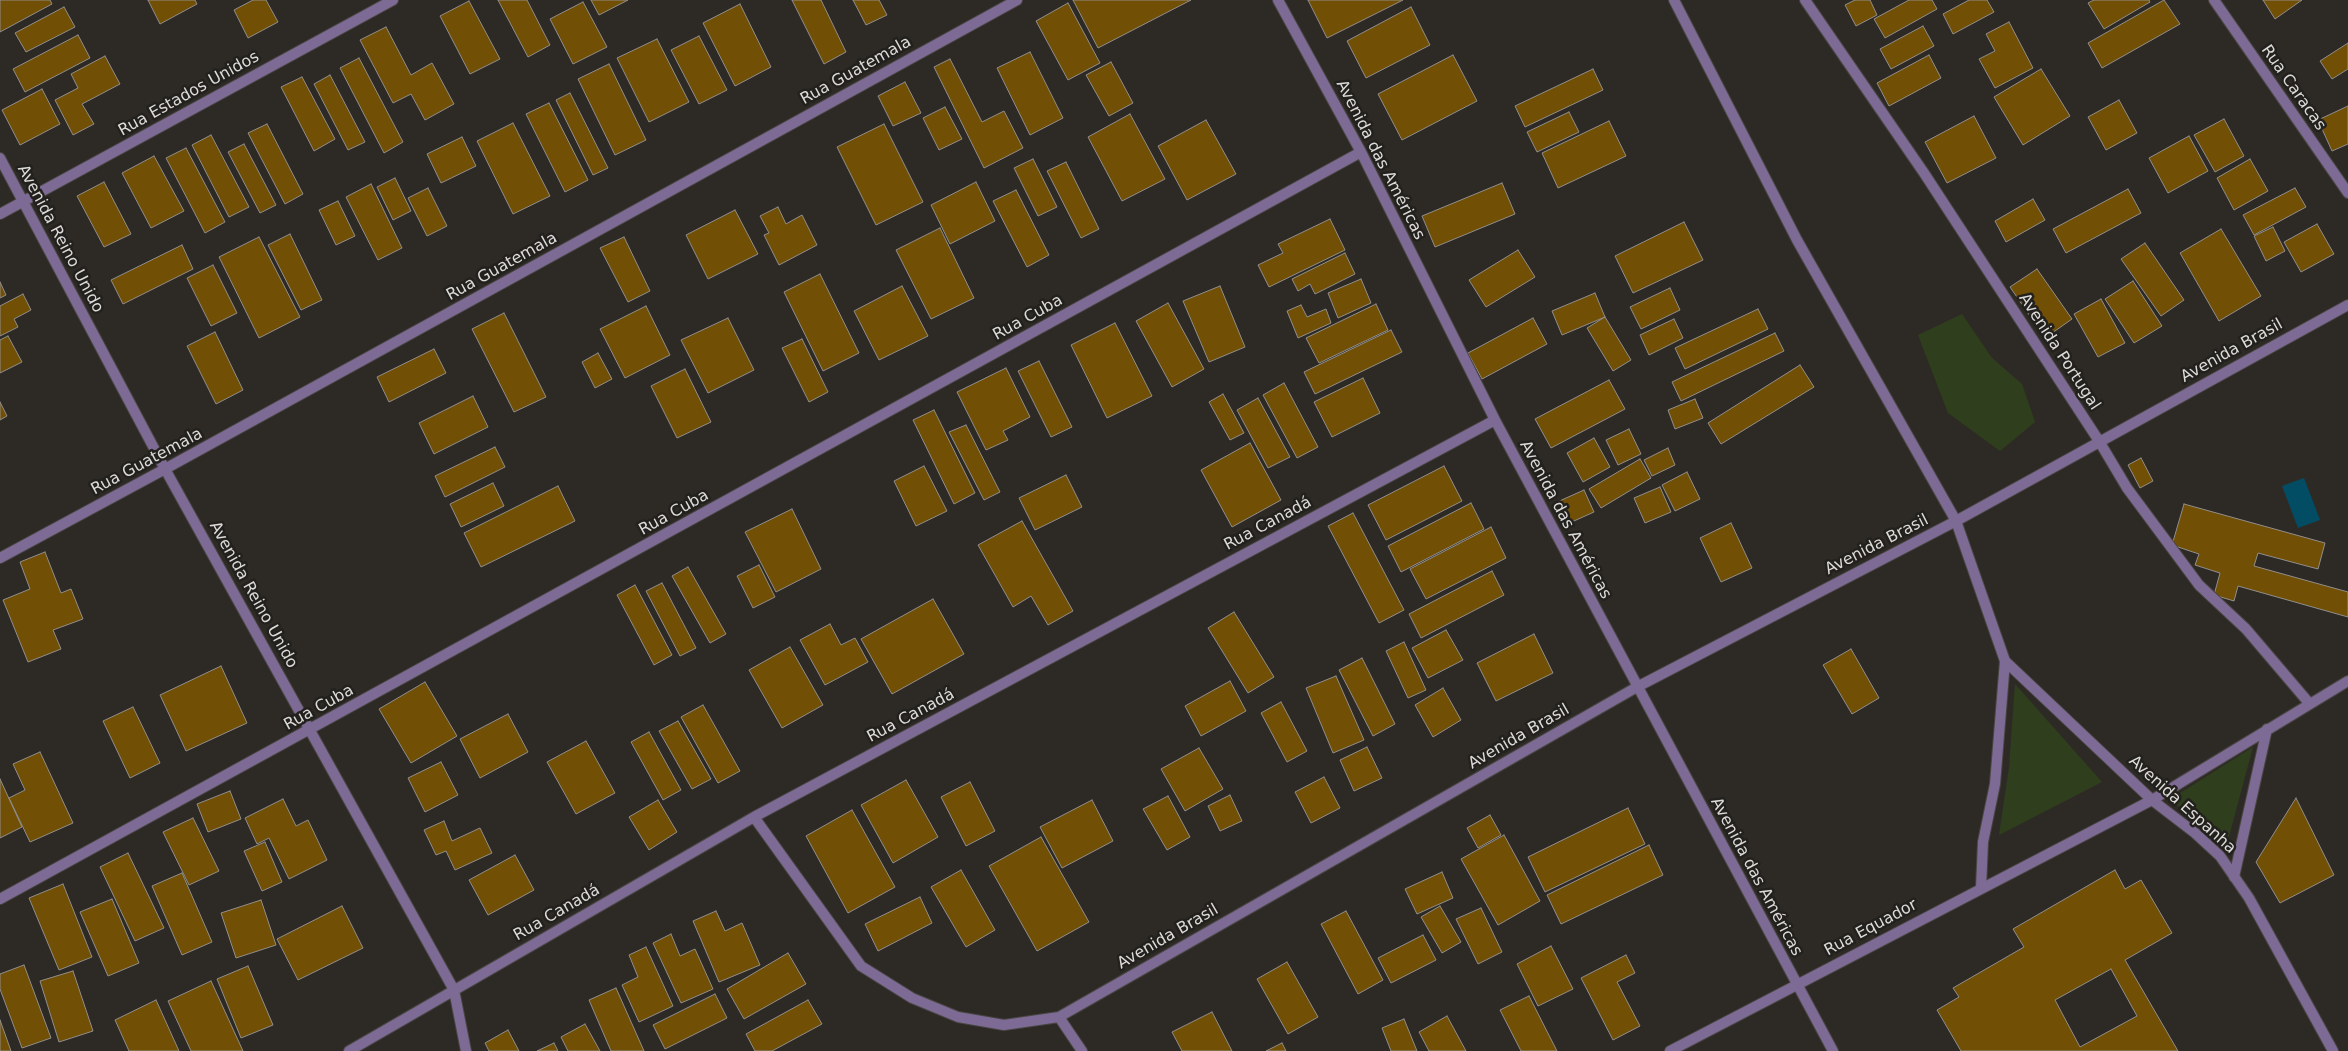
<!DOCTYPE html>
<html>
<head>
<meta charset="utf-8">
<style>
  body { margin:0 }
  canvas { display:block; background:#2d2a26 }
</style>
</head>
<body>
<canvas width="2348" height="1051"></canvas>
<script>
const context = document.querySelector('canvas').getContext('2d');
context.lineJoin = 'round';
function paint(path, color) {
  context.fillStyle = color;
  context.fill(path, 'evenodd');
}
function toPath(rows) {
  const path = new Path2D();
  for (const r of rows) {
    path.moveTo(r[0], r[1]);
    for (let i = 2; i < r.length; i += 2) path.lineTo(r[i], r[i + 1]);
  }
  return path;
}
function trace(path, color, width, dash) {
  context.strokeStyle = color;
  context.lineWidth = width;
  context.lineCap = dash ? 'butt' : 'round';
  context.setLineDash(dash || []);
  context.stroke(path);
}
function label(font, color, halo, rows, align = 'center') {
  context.font = font + ' "DejaVu Sans",sans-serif';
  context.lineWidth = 5;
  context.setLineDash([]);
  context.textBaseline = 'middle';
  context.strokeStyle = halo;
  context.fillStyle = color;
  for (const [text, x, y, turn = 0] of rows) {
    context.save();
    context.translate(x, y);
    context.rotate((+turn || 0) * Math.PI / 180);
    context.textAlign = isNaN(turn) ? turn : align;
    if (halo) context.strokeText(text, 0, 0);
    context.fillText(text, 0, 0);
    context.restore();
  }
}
paint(toPath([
  [1962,314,1992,358,2022,384,2035,422,2000,451,1948,413,1918,335],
  [2015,684,2102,782,1999,835,2009,767],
  [2253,747,2228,840,2169,800]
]), '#2f3e1c');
paint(toPath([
  [2304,478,2320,520,2298,528,2282,486]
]), '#034d64');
const building = toPath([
  [0,0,50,0,52,4,0,32,0,0],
  [148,0,195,0,197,4,160,24,148,0],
  [253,0,266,0,278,22,248,38,234,10,253,0],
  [498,0,527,0,550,45,528,57,498,0],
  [591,0,628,0,599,15,591,0],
  [792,0,821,0,846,52,824,64,792,0],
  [853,0,879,0,887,15,866,25,853,0],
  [1073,0,1191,0,1098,48,1073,0],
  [1308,0,1403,0,1327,38,1308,0],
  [1855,0,1870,0,1877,15,1856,26,1845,5,1855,0],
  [1909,0,1932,0,1937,9,1885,38,1874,19,1909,0],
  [1969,0,1987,0,1994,12,1953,34,1943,14,1969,0],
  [2094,0,2149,0,2150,2,2104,29,2088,3,2094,0],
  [2164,0,2180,24,2102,68,2088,43,2164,0],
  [2263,0,2302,0,2275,19,2263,0],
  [469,1,500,59,470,74,440,16,469,1],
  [583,2,607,47,573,64,550,19,583,2],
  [1068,3,1100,63,1068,80,1036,21,1068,3],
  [740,4,771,67,735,86,703,23,740,4],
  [64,7,75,27,26,52,15,33,64,7],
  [1411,7,1430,45,1366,78,1347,41,1411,7],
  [2009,22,2033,68,1995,88,1979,59,1995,51,1986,34,2009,22],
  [1923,26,1934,46,1891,69,1880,49,1923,26],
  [386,27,411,75,432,63,454,104,425,120,411,94,393,103,360,40,386,27],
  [78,35,90,58,25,92,13,69,78,35],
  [699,36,727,90,699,104,671,50,699,36],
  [657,39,689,102,649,122,617,58,657,39],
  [2348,43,2348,69,2332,79,2320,61,2348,43],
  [1030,52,1063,118,1030,135,997,68,1030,52],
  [1453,55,1477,101,1402,140,1378,94,1453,55],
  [1929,55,1941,78,1889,106,1877,83,1929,55],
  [105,56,120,84,82,104,94,124,73,135,55,100,78,88,71,74,105,56],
  [359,58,403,142,384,153,340,68,359,58],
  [950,59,982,122,1004,111,1023,148,984,168,934,67,950,59],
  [1111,62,1133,103,1109,116,1086,75,1111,62],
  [609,64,646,140,615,155,578,79,609,64],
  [1593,69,1603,90,1525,127,1515,106,1593,69],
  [2041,69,2070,116,2023,145,1994,97,2041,69],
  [330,75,365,142,348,150,314,84,330,75],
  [302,77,335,139,314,151,281,87,302,77],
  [905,82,921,113,893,126,878,96,905,82],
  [42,89,60,124,20,145,2,110,42,89],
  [570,93,608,168,593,175,556,100,570,93],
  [2119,100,2137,133,2106,150,2088,117,2119,100],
  [549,103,588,180,565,192,526,114,549,103],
  [2348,106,2348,144,2332,151,2318,120,2348,106],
  [945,107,962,139,939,150,923,118,945,107],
  [1569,112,1579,132,1537,152,1527,132,1569,112],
  [1130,114,1165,179,1122,201,1088,137,1130,114],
  [1974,116,1996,158,1947,183,1925,142,1974,116],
  [2224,119,2244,156,2215,172,2194,135,2224,119],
  [1206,120,1236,174,1187,200,1158,146,1206,120],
  [1609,121,1626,156,1558,188,1542,153,1609,121],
  [513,123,550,196,513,214,477,141,513,123],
  [267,124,303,194,285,204,248,133,267,124],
  [884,124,923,202,876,225,837,147,884,124],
  [211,135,249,207,229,217,192,145,211,135],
  [2189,136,2208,171,2168,193,2149,158,2189,136],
  [462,137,476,166,441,183,427,154,462,137],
  [244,144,276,205,260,213,228,152,244,144],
  [186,148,225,222,205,233,166,158,186,148],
  [154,156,184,211,151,228,122,173,154,156],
  [1033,159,1057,207,1038,216,1014,168,1033,159],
  [2250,159,2268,191,2234,210,2217,178,2250,159],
  [1066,162,1099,229,1081,238,1047,171,1066,162],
  [395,178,411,211,393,220,377,187,395,178],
  [104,182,131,234,104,247,77,196,104,182],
  [976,182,995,221,950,244,931,205,976,182],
  [1502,183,1515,214,1435,247,1422,216,1502,183],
  [371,184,402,248,378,260,346,197,371,184],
  [428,188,447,226,427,236,408,198,428,188],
  [2295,188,2306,207,2254,235,2243,215,2295,188],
  [2128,189,2141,213,2066,253,2053,229,2128,189],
  [1016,190,1049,255,1027,267,993,201,1016,190],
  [2033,199,2045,220,2006,242,1995,221,2033,199],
  [338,201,355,236,336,245,319,210,338,201],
  [778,207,786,224,802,215,817,245,779,265,764,235,769,233,760,216,778,207],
  [735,210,758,254,708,279,686,235,735,210],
  [1330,219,1345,250,1269,287,1258,265,1283,253,1278,244,1330,219],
  [1684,222,1703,260,1633,293,1615,256,1684,222],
  [2317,224,2334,254,2301,272,2284,242,2317,224],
  [2273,227,2285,251,2266,261,2254,236,2273,227],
  [940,228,974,298,931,319,896,250,940,228],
  [2221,229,2261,296,2219,321,2180,253,2221,229],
  [290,234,322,300,301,310,268,245,290,234],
  [259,237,300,317,259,338,219,257,259,237],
  [624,237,650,291,628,302,600,248,624,237],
  [2145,243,2184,300,2161,316,2121,259,2145,243],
  [182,245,193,269,123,304,111,280,182,245],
  [1518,250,1535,277,1486,307,1469,280,1518,250],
  [1345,253,1355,274,1315,294,1310,284,1298,291,1292,279,1345,253],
  [213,265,237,313,211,326,187,278,213,265],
  [2037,269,2072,319,2045,338,2010,287,2037,269],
  [820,274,859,353,823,371,784,292,820,274],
  [1361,279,1371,303,1338,318,1328,293,1361,279],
  [2133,281,2162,326,2134,343,2105,299,2133,281],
  [0,282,6,295,0,298,0,282],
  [902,286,928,336,879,360,854,311,902,286],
  [1220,286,1245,347,1209,362,1183,301,1220,286],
  [1670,288,1680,310,1641,329,1630,307,1670,288],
  [1595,293,1605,317,1562,335,1552,311,1595,293],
  [23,294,31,310,14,319,18,327,0,336,0,306,23,294],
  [2101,299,2125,343,2098,357,2074,314,2101,299],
  [1168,303,1204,369,1172,387,1136,321,1168,303],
  [1376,304,1388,330,1319,363,1306,338,1376,304],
  [1301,305,1307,317,1326,309,1331,323,1298,338,1287,311,1301,305],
  [646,306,670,355,625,378,600,329,646,306],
  [1758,309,1768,329,1685,369,1675,348,1758,309],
  [504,313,546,397,514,412,472,329,504,313],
  [1605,317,1631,360,1613,371,1587,328,1605,317],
  [728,318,754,370,708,393,681,340,728,318],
  [1533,318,1547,344,1482,379,1468,353,1533,318],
  [1674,319,1683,338,1649,355,1640,335,1674,319],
  [1115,323,1152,396,1107,418,1071,345,1115,323],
  [1391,330,1402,352,1315,394,1304,372,1391,330],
  [215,332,243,390,216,404,187,346,215,332],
  [1775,333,1784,351,1681,401,1672,382,1775,333],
  [8,336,22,362,0,373,0,340,8,336],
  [802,339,828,392,809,402,782,348,802,339],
  [434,349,446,373,389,402,377,377,434,349],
  [598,353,612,379,595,388,582,362,598,353],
  [1039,361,1072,427,1051,437,1018,371,1039,361],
  [1800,365,1814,387,1721,444,1708,423,1800,365],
  [1006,368,1030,417,1003,431,1008,440,986,450,957,392,1006,368],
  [685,369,711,422,677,438,651,386,685,369],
  [1363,378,1380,413,1332,437,1314,402,1363,378],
  [1609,380,1625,409,1551,448,1535,419,1609,380],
  [1284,383,1318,447,1297,458,1263,395,1284,383],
  [1223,394,1244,433,1230,440,1209,402,1223,394],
  [473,396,488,427,434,454,419,423,473,396],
  [1258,398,1290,457,1268,468,1237,410,1258,398],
  [1695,399,1703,418,1675,429,1668,410,1695,399],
  [0,402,7,416,0,420,0,402],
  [934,410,975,493,954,504,913,420,934,410],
  [966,425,1000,492,984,500,949,432,966,425],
  [1629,429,1641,454,1618,465,1606,440,1629,429],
  [1594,438,1610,467,1583,482,1567,453,1594,438],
  [1250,443,1281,500,1232,527,1201,470,1250,443],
  [495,447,505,467,445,497,435,476,495,447],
  [1668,448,1675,465,1652,476,1644,460,1668,448],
  [2141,458,2153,481,2140,488,2128,465,2141,458],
  [1640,459,1651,478,1601,508,1589,489,1640,459],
  [924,466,947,511,916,526,894,481,924,466],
  [1444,466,1462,501,1386,540,1368,505,1444,466],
  [1687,472,1700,499,1675,511,1662,485,1687,472],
  [1066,475,1082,507,1035,530,1019,498,1066,475],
  [493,483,504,506,461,527,450,504,493,483],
  [558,486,575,521,481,567,464,533,558,486],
  [1660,487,1671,512,1645,523,1634,498,1660,487],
  [1584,490,1594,512,1565,525,1555,503,1584,490],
  [1471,503,1484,529,1401,572,1388,546,1471,503],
  [2184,504,2325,543,2318,569,2258,553,2254,566,2348,592,2348,617,2238,586,2234,601,2214,595,2220,573,2195,565,2199,554,2172,545,2184,504],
  [792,509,821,569,776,592,745,532,792,509],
  [1353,513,1404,610,1379,623,1328,526,1353,513],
  [1022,521,1073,611,1048,625,1031,596,1013,607,978,545,1022,521],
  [1731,523,1752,568,1721,582,1700,538,1731,523],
  [1491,527,1506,558,1426,599,1410,569,1491,527],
  [45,552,61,593,71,589,83,619,53,630,61,649,28,662,3,600,30,589,20,562,45,552],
  [759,565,775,597,753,608,737,576,759,565],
  [688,567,726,634,710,643,672,576,688,567],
  [1492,571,1504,595,1421,638,1409,614,1492,571],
  [662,583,696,648,680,656,646,591,662,583],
  [635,585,672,655,654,665,617,595,635,585],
  [933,599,964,654,892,694,861,639,933,599],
  [1234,612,1274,677,1248,693,1208,628,1234,612],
  [830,624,841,645,855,638,868,662,825,685,800,640,830,624],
  [1446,630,1463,660,1428,678,1412,648,1446,630],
  [1534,634,1553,673,1496,701,1477,663,1534,634],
  [1404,642,1426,690,1408,698,1386,651,1404,642],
  [790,647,823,705,782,728,749,670,790,647],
  [1851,649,1879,698,1852,714,1823,665,1851,649],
  [1362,658,1395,724,1373,736,1339,670,1362,658],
  [221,666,247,723,186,751,160,695,221,666],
  [1336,676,1364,740,1333,753,1306,688,1336,676],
  [1230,681,1246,711,1201,736,1185,706,1230,681],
  [425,682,457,736,411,763,379,709,425,682],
  [1443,688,1461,720,1433,737,1415,705,1443,688],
  [1281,702,1307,751,1287,762,1261,713,1281,702],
  [703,705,740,771,718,783,681,717,703,705],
  [133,707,160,763,130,778,103,721,133,707],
  [508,714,528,752,480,778,460,739,508,714],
  [678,721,711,779,692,789,659,731,678,721],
  [649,732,681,790,663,800,631,742,649,732],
  [586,741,615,793,576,814,547,762,586,741],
  [1367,747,1382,778,1354,791,1340,760,1367,747],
  [1199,748,1223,789,1185,811,1161,769,1199,748],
  [40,752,73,823,30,842,9,798,25,790,13,764,40,752],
  [441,762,458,795,425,812,408,778,441,762],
  [1324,777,1340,808,1311,823,1295,792,1324,777],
  [0,779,22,827,0,838,0,779],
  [906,780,938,837,893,863,861,805,906,780],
  [970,782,995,831,966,846,941,797,970,782],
  [230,791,241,819,208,832,197,804,230,791],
  [1230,795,1242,821,1220,831,1208,806,1230,795],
  [1168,796,1190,837,1167,850,1143,809,1168,796],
  [2296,798,2334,875,2280,903,2256,862,2296,798],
  [283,799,296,826,308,820,327,860,289,879,269,838,257,844,245,818,283,799],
  [658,800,677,832,649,850,629,817,658,800],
  [1092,800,1113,841,1062,868,1040,827,1092,800],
  [1628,808,1645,844,1545,892,1528,857,1628,808],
  [852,810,895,887,848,913,806,836,852,810],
  [1490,815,1501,835,1478,848,1467,828,1490,815],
  [193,818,219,871,189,885,163,832,193,818],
  [444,821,452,841,480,828,492,853,455,870,446,851,436,855,424,830,444,821],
  [1504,835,1540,901,1498,925,1461,859,1504,835],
  [1041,837,1089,922,1037,951,989,866,1041,837],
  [265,842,282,882,262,891,244,851,265,842],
  [1649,845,1663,875,1561,924,1547,895,1649,845],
  [128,853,164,928,135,941,100,867,128,853],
  [515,855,534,890,488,915,469,880,515,855],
  [961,870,995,930,966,947,931,887,961,870],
  [2115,870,2125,889,2141,880,2172,933,2125,960,2178,1051,1961,1051,1937,1010,1959,997,1953,988,2024,947,2013,929,2115,870],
  [2111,969,2137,1016,2080,1047,2055,1000,2111,969],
  [1442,872,1453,898,1417,914,1405,889,1442,872],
  [182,873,212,942,182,955,152,886,182,873],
  [63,884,92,957,59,970,29,898,63,884],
  [920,897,932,923,878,951,865,924,920,897],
  [112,899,139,963,108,976,80,912,112,899],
  [261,900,276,945,236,958,221,913,261,900],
  [342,906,363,948,298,980,277,939,342,906],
  [1440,906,1461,942,1442,953,1421,917,1440,906],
  [1481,908,1502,952,1478,964,1456,919,1481,908],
  [716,911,725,931,742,923,760,965,719,982,693,921,716,911],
  [1346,911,1383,980,1358,994,1321,924,1346,911],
  [671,934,680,956,695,949,713,989,681,1003,653,943,671,934],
  [1423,935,1436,960,1391,983,1378,958,1423,935],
  [1551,946,1573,989,1538,1006,1517,964,1551,946],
  [646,947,673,1006,639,1022,622,985,638,977,629,955,646,947],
  [788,953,806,984,744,1019,727,989,788,953],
  [1626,955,1635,973,1617,982,1640,1026,1613,1040,1581,978,1626,955],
  [1287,962,1318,1017,1288,1034,1257,979,1287,962],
  [24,965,51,1038,22,1048,0,989,0,974,24,965],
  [248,966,273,1025,241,1038,217,979,248,966],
  [73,971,93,1031,59,1042,40,981,73,971],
  [211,981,243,1051,191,1051,168,1001,211,981],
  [616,988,644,1051,611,1051,589,1000,616,988],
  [715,994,727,1018,665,1049,653,1025,715,994],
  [1529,996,1557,1051,1521,1051,1500,1010,1529,996],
  [156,1000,179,1051,129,1051,115,1020,156,1000],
  [808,1000,822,1024,772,1051,755,1051,746,1034,808,1000],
  [1212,1012,1232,1051,1182,1051,1172,1032,1212,1012],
  [1447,1016,1466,1051,1429,1051,1419,1032,1447,1016],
  [1404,1019,1417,1051,1391,1051,1382,1028,1404,1019],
  [0,1020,11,1051,0,1051,0,1020],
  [585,1024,600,1051,568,1051,561,1037,585,1024],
  [508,1030,519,1051,489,1051,485,1043,508,1030],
  [554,1043,558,1051,537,1051,554,1043],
  [1282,1043,1286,1051,1266,1051,1282,1043]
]);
paint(building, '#714f05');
trace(building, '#918e8a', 1);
const street = toPath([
  [1278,0,1361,152,1495,420,1833,1051],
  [1674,0,1797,240,1956,521,2005,661,1995,784,1983,842,1981,888],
  [1805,0,1924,173,2099,441,2127,488,2199,585,2246,629,2309,703],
  [2214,0,2348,193],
  [0,158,165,469,454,990,466,1051],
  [0,214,393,0],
  [0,558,165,469,1017,0],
  [2005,661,2152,800,2195,833,2220,856,2249,898,2333,1051],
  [754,817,861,966,912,998,958,1017,1004,1025,1059,1017,1637,687,1956,521,2348,305],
  [2234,877,2267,729],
  [0,899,1361,152],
  [1059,1017,1082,1051],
  [349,1051,754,817,1495,420],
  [1670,1051,2152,800,2348,681]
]);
trace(street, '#494643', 12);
trace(street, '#7e6b95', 10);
label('16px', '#dddbd9', '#23211d', [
  ["Rua Guatemala",856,71,-29],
  ["Rua Caracas",2293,88,55],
  ["Rua Estados Unidos",189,94,-29],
  ["Avenida das Américas",1380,160,63],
  ["Avenida Reino Unido",60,239,62],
  ["Rua Guatemala",502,267,-29],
  ["Rua Cuba",1028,318,-29],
  ["Avenida Brasil",2232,351,-29],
  ["Avenida Portugal",2059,352,57],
  ["Rua Guatemala",147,462,-28],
  ["Rua Cuba",674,513,-29],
  ["Avenida das Américas",1565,520,62],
  ["Rua Canadá",1268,524,-28],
  ["Avenida Brasil",1877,545,-27],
  ["Avenida Reino Unido",253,595,61],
  ["Rua Cuba",319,708,-29],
  ["Rua Canadá",911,716,-28],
  ["Avenida Brasil",1519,737,-30],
  ["Avenida Espanha",2182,805,42],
  ["Avenida das Américas",1756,877,62],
  ["Rua Canadá",557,913,-30],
  ["Rua Equador",1871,928,-28],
  ["Avenida Brasil",1168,937,-30]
]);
</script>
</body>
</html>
